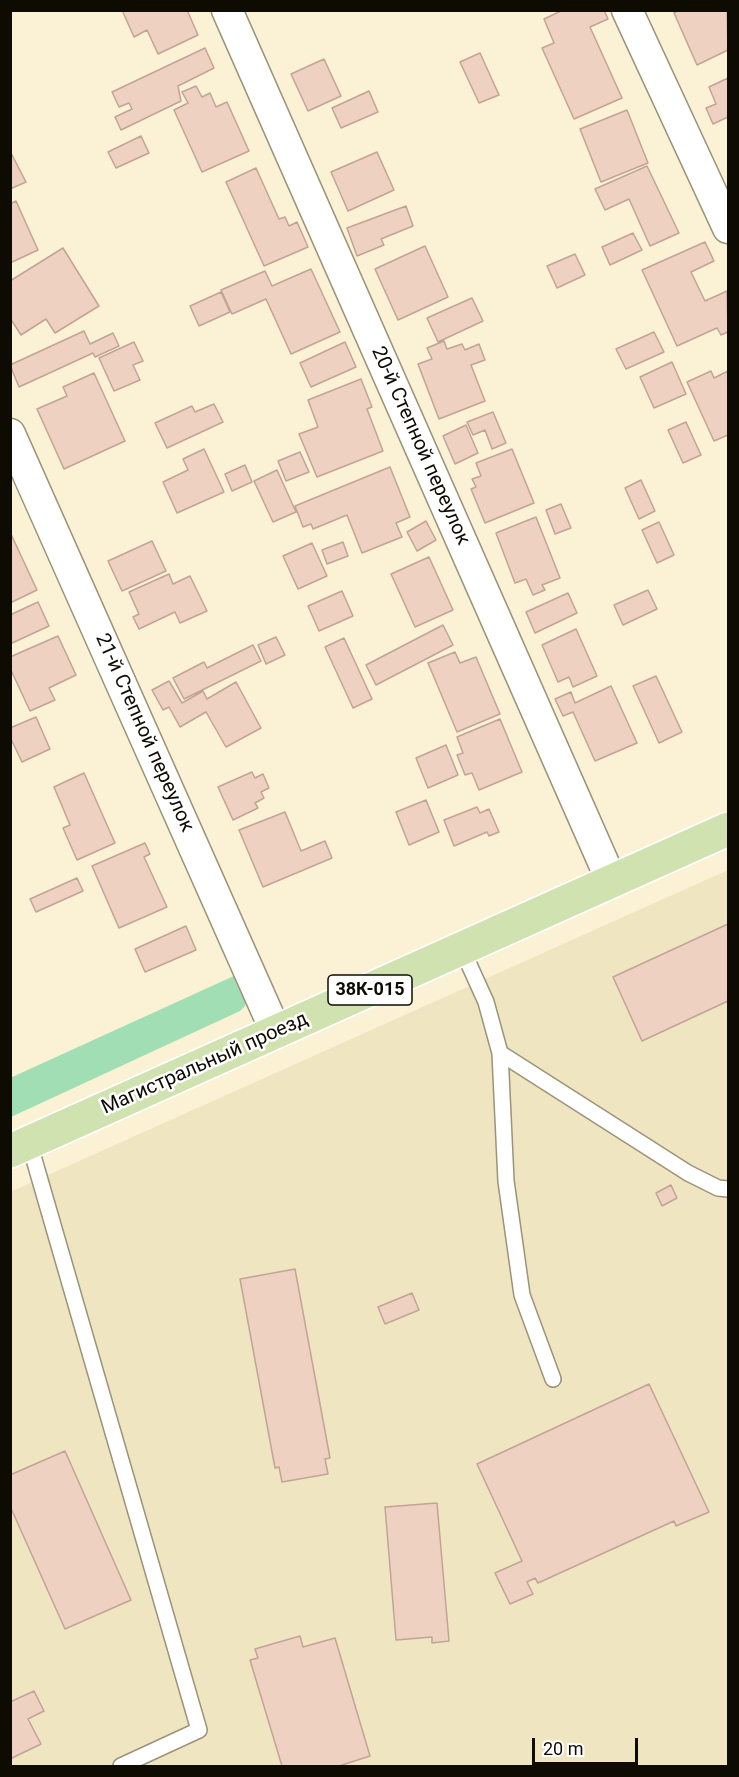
<!DOCTYPE html>
<html>
<head>
<meta charset="utf-8">
<style>
  body { margin:0 }
  #map { position:relative; width:739px; height:1777px; overflow:hidden; background:#fbf2d6; font-family:Roboto,sans-serif }
  canvas { display:block }
  .frame { position:absolute; inset:0; border:12px solid #0e0b03; pointer-events:none }
  .scale { position:absolute; left:532px; top:1738px; width:106px; height:27px; box-sizing:border-box; border:3px solid #0e0b03; border-top:0; padding-left:8px; font-size:18px; line-height:21px; white-space:nowrap; color:#0e0b03; -webkit-text-stroke:4px #fff; paint-order:stroke }
</style>
</head>
<body>
<div id="map">
<canvas width="739" height="1777"></canvas>
<div class="frame"></div>
<div class="scale">20 m</div>
</div>
<script>
const context = document.querySelector('canvas').getContext('2d');
context.lineJoin = 'round';
function paint(path, color) {
  context.fillStyle = color;
  context.fill(path, 'evenodd');
}
function toPath(rows) {
  const path = new Path2D();
  for (const r of rows) {
    path.moveTo(r[0], r[1]);
    for (let i = 2; i < r.length; i += 2) path.lineTo(r[i], r[i + 1]);
  }
  return path;
}
function trace(path, color, width, dash) {
  context.strokeStyle = color;
  context.lineWidth = width;
  context.lineCap = dash ? 'butt' : 'round';
  context.setLineDash(dash || []);
  context.stroke(path);
}
function label(font, color, halo, rows, align = 'center') {
  context.font = font + ' Roboto,sans-serif';
  context.lineWidth = 5;
  context.setLineDash([]);
  context.textBaseline = 'middle';
  context.strokeStyle = halo;
  context.fillStyle = color;
  for (const [text, x, y, turn = 0] of rows) {
    context.save();
    context.translate(x, y);
    context.rotate((+turn || 0) * Math.PI / 180);
    context.textAlign = isNaN(turn) ? turn : align;
    if (halo) context.strokeText(text, 0, 0);
    context.fillText(text, 0, 0);
    context.restore();
  }
}
paint(toPath([
  [728,870,728,1766,11,1766,10,1192]
]), '#f0e5c1');
paint(toPath([
  [236,975,245,999,245,1006,240,1011,11,1117,10,1078]
]), '#a1deb3');
const building = toPath([
  [122,10,187,10,198,35,158,54,147,30,134,37,122,10],
  [563,10,604,10,608,19,590,27,622,98,574,119,542,48,554,43,544,19,563,10],
  [679,10,727,10,728,50,697,65,674,13,679,10],
  [205,48,214,68,178,86,181,101,121,130,115,117,132,109,129,103,119,107,112,92,205,48],
  [480,53,499,95,479,103,460,62,480,53],
  [324,59,341,96,308,111,291,74,324,59],
  [728,78,728,117,713,124,706,108,716,104,709,87,728,78],
  [196,86,202,97,210,93,216,107,227,102,249,151,202,172,174,110,188,103,182,92,196,86],
  [369,91,378,112,341,128,332,108,369,91],
  [627,110,648,163,601,182,580,129,627,110],
  [141,136,149,153,116,168,108,152,141,136],
  [10,151,26,182,10,189,10,151],
  [377,152,394,190,348,211,331,172,377,152],
  [647,166,679,233,650,246,629,199,605,210,595,189,647,166],
  [256,168,279,219,285,217,289,226,297,222,308,247,264,266,226,182,256,168],
  [16,201,38,250,10,263,10,204,16,201],
  [406,206,413,226,381,239,384,245,357,256,347,228,406,206],
  [633,233,642,250,610,265,602,247,633,233],
  [705,242,714,261,691,272,705,301,727,291,728,332,721,335,717,328,677,346,642,270,705,242],
  [425,246,448,297,398,320,375,269,425,246],
  [63,248,99,306,55,333,46,319,21,335,10,318,10,281,63,248],
  [575,254,585,275,557,288,547,266,575,254],
  [311,269,340,332,291,354,266,299,232,314,221,290,265,271,272,286,311,269],
  [221,292,230,312,199,326,190,306,221,292],
  [472,298,483,321,438,342,427,318,472,298],
  [84,331,90,344,113,333,119,346,95,357,93,353,19,387,10,365,84,331],
  [654,332,664,352,626,369,616,349,654,332],
  [444,341,447,349,462,344,465,350,479,344,485,360,471,365,485,401,439,419,418,364,432,359,427,348,444,341],
  [134,342,143,361,133,365,140,380,114,391,99,358,134,342],
  [345,342,356,367,311,387,300,363,345,342],
  [672,362,686,394,654,408,640,377,672,362],
  [711,371,714,378,728,371,728,435,714,441,687,382,711,371],
  [94,373,125,441,64,469,37,409,67,396,63,387,94,373],
  [361,379,372,407,367,409,383,451,317,477,299,434,318,427,308,400,361,379],
  [214,404,223,422,167,448,155,423,192,406,195,412,214,404],
  [493,412,506,443,492,449,485,430,473,435,467,422,493,412],
  [686,422,701,455,683,463,668,430,686,422],
  [466,425,478,453,455,464,443,436,466,425],
  [204,449,224,492,177,513,163,482,188,470,183,459,204,449],
  [512,449,534,503,485,523,471,489,476,487,472,479,481,476,476,463,512,449],
  [300,452,309,472,286,481,278,461,300,452],
  [245,465,252,482,232,491,225,474,245,465],
  [390,467,410,517,396,523,402,537,362,553,347,515,313,529,311,524,303,527,295,506,390,467],
  [277,470,296,512,273,522,254,481,277,470],
  [641,480,655,511,639,519,625,488,641,480],
  [561,504,571,528,555,534,546,510,561,504],
  [536,517,560,578,542,585,545,590,533,595,526,579,515,583,496,533,536,517],
  [426,521,436,540,417,551,407,532,426,521],
  [659,522,674,555,657,563,642,530,659,522],
  [10,532,37,590,10,603,10,532],
  [152,541,166,571,122,591,108,561,152,541],
  [343,542,348,556,327,564,322,550,343,542],
  [312,543,327,576,298,589,283,556,312,543],
  [429,557,453,610,415,627,391,574,429,557],
  [169,574,173,584,190,576,207,611,180,623,175,612,139,629,133,617,139,614,129,592,169,574],
  [648,590,657,609,623,625,614,605,648,590],
  [342,591,353,616,319,631,308,606,342,591],
  [568,593,577,613,535,633,526,612,568,593],
  [38,602,49,626,10,644,10,615,38,602],
  [443,625,453,645,376,685,366,665,443,625],
  [576,629,597,676,573,687,569,677,558,682,542,645,576,629],
  [58,636,76,675,49,688,55,700,30,711,10,668,10,657,58,636],
  [276,637,285,655,266,664,258,645,276,637],
  [344,638,372,699,353,708,325,647,344,638],
  [253,645,261,661,184,699,173,678,204,662,207,668,253,645],
  [455,652,460,663,476,657,500,714,457,732,428,663,455,652],
  [656,676,682,732,659,743,633,686,656,676],
  [169,681,182,703,203,691,207,699,236,682,261,728,226,747,206,712,180,727,169,707,163,710,152,690,169,681],
  [611,686,637,743,595,761,573,712,563,716,555,699,571,692,575,703,611,686],
  [36,717,50,749,22,762,10,737,10,728,36,717],
  [500,719,522,772,479,790,472,773,465,775,457,755,463,753,457,737,500,719],
  [446,745,458,775,428,788,416,758,446,745],
  [252,772,255,778,263,774,269,788,261,792,264,798,255,803,258,808,233,820,218,787,252,772],
  [84,773,115,843,77,860,63,828,70,825,54,787,84,773],
  [426,800,439,832,409,845,396,812,426,800],
  [477,807,480,813,489,809,499,832,489,836,487,832,454,846,444,820,477,807],
  [285,812,301,851,325,841,332,858,263,887,239,830,285,812],
  [145,843,150,854,144,857,167,907,119,928,92,866,145,843],
  [77,878,83,891,36,912,30,899,77,878],
  [728,924,728,1001,642,1041,613,977,728,924],
  [186,926,196,950,145,972,135,949,186,926],
  [671,1185,677,1198,662,1206,656,1193,671,1185],
  [295,1269,330,1458,325,1459,328,1474,282,1482,279,1467,275,1468,240,1279,295,1269],
  [412,1293,419,1310,385,1324,378,1307,412,1293],
  [649,1384,709,1512,676,1526,674,1521,538,1583,535,1578,527,1582,533,1594,510,1604,495,1573,522,1561,477,1464,649,1384],
  [65,1451,131,1600,65,1629,10,1506,10,1475,65,1451],
  [437,1503,449,1641,432,1643,432,1637,396,1640,385,1507,437,1503],
  [300,1636,303,1647,335,1638,370,1756,339,1766,282,1766,250,1660,258,1658,255,1649,300,1636],
  [34,1691,44,1711,28,1719,41,1744,10,1759,10,1702,34,1691]
]);
paint(building, '#efd1c2');
trace(building, '#c1a497', 1.5);
const service = toPath([
  [462,949,486,1002,500,1053,506,1181,522,1295,553,1379],
  [500,1053,688,1173,718,1188,728,1189],
  [29,1142,199,1730,121,1766]
]);
const minor = toPath([
  [227,10,612,882],
  [627,10,728,228],
  [10,434,276,1032]
]);
const primary = toPath([
  [10,1151,728,829]
]);
trace(service, '#9b9479', 18);
trace(minor, '#9b9479', 33);
trace(primary, '#fff', 36);
trace(service, '#fff', 15);
trace(minor, '#fff', 30);
trace(primary, '#d0e2b0', 33);
for (const [x, y, w] of [
  [370,990,84]
]) {
  const box = new Path2D();
  box.roundRect(x - w / 2, y - 15, w, 30, 4.5);
  context.fillStyle = '#fff';
  context.fill(box);
  trace(box, '#0e0b03', 1.5);
}
label('bold 18px', '#0e0b03', null, [
  ["38К-015",370,990]
]);
label('20px', '#0e0b03', '#fff', [
  ["20-й Степной переулок",420,446,66],
  ["21-й Степной переулок",144,733,66],
  ["Магистральный проезд",205,1064,-24]
]);
</script>
</body>
</html>
